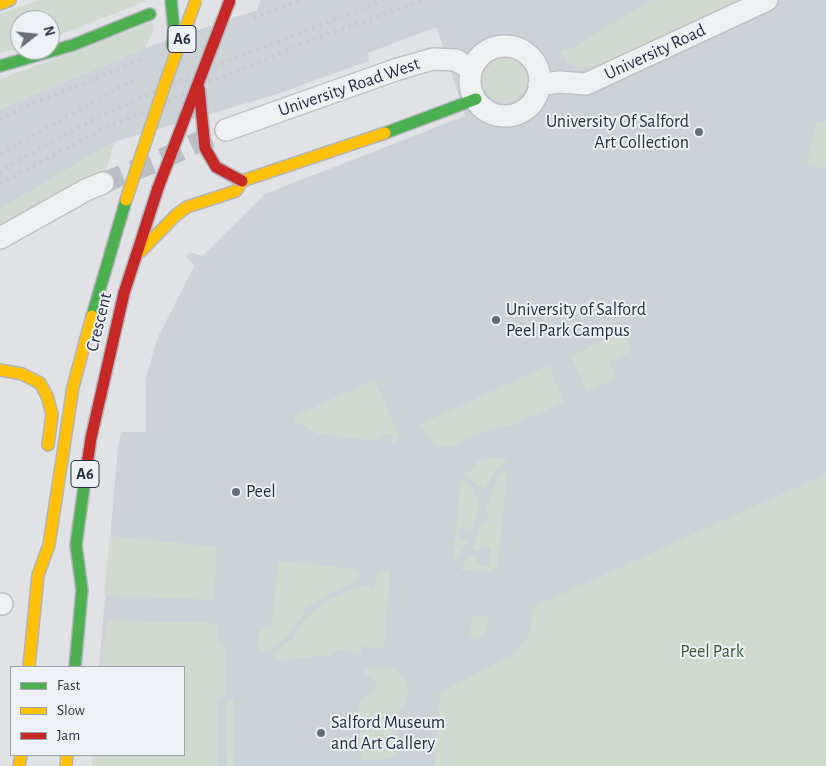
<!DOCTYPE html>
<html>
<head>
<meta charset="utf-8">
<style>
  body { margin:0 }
  #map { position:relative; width:826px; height:766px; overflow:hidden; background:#e0e2e5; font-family:"Alegreya Sans",sans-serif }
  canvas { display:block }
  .legend { position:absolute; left:10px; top:666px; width:175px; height:90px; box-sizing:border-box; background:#edf1f6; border:1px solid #9da4ad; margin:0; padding:6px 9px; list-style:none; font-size:15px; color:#263040 }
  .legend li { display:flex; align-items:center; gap:10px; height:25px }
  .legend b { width:25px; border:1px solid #9da4ad }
  .north { position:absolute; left:10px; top:10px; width:50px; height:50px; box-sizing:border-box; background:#edf1f6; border:1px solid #9da4ad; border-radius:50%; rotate:74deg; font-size:14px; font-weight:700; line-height:20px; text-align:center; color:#263040 }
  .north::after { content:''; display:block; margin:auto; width:18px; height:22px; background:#676e7a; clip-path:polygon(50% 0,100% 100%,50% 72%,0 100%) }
</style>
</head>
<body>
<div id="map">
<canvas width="826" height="766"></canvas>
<ul class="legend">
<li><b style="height:6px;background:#4caf50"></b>Fast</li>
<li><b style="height:6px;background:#ffc107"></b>Slow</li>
<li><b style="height:6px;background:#c62828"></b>Jam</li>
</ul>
<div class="north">N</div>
</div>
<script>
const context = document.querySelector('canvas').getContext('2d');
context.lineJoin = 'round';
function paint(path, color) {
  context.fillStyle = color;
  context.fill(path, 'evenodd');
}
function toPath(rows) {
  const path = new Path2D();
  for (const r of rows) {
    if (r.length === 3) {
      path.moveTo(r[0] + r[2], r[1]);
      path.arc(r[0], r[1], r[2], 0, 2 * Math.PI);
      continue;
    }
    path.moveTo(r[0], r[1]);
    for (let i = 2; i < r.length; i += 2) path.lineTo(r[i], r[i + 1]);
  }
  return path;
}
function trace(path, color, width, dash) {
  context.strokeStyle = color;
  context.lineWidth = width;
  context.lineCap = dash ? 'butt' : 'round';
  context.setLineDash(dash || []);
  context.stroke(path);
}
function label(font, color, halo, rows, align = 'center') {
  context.font = font + ' "Alegreya Sans",sans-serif';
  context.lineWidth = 4;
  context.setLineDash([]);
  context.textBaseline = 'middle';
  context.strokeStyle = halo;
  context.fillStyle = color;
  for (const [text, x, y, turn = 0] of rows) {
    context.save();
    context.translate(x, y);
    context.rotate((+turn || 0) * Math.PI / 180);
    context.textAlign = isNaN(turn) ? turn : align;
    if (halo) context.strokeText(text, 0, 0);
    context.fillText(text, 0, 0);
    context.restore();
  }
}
paint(toPath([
  [261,0,826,0,826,766,92,766,93,755,184,755,184,667,99,667,118,447,121,432,146,432,146,378,157,339,191,272,195,266,186,257,190,252,202,256,265,194,465,116,437,28,434,28,368,53,369,61,271,96,114,142,0,209,0,109,145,48,257,10]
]), '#cdd2d9');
paint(toPath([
  [40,0,146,0,146,1,50,39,50,20,20,20,20,49,0,53,0,14],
  [652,0,749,0,605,66,581,68,567,64,561,51,576,46],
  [152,22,154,30,145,48,0,109,0,79],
  [505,79,23],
  [817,121,826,122,826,169,810,165,807,163],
  [114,142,106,171,0,228,0,209],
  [623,332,632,351,609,362,616,378,587,391,571,356],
  [549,365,564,402,508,427,497,427,460,442,453,447,437,447,419,425],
  [374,380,398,433,397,443,391,443,393,435,381,433,379,441,318,434,294,420,295,416],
  [492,457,506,459,505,463,497,468,484,490,463,473,470,472,477,462],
  [507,470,498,566,490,572,460,570,468,557,476,558,476,562,481,567,489,565,490,561,491,550,489,547,482,547,478,551,472,550,482,522,486,523,489,515,485,513,499,475],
  [826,474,826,766,435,766,440,693,513,654,527,638,531,629,533,607],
  [461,477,473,489,480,505,472,530,461,527,458,538,468,541,453,565],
  [110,536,217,547,214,600,104,595],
  [278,561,355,569,358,575,354,582,329,594,313,605,309,603,303,609,305,612,286,638,268,650,263,651,258,649,259,635,263,628,272,627],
  [381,571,390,571,384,649,362,646,361,653,333,650,332,656,306,657,276,661,274,653,292,639,306,618,326,601,341,594,357,588,366,586,373,588,378,573],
  [473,616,489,617,487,630,477,640,470,635],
  [107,620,209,623,218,627,217,636,226,653,226,692,217,701,219,766,92,766,94,755,184,755,184,667,102,667],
  [386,668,395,670,401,675,407,682,408,690,407,702,399,709,396,756,389,759,361,761,359,701,365,701,365,696,372,694,377,684,371,675,364,674,364,669],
  [233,697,233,766,227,766,225,704]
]), '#d1dad0');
trace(toPath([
  [103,183,155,162,216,134]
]), '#bbbec4', 21, [21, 11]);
const street = toPath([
  [505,81,35],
  [539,85,559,82,586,84,767,0],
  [226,130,398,69,433,59,456,60,472,70],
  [0,238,86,190,103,183],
  [0,604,2,604]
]);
const fast = toPath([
  [0,66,73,45,150,14],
  [385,133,476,99],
  [92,316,126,200],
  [75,667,82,590,76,545,86,472]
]);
const slow = toPath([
  [0,4,10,0],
  [140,252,176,215,187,207,236,191,242,181,385,133],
  [0,370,22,374,40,383,47,396,52,414,48,445],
  [29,667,38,575,49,545,73,387,92,316],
  [19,766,21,755],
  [66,766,67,755]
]);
const jam = toPath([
  [86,472,91,438,124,293,158,188]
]);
trace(street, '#bec0c3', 24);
trace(fast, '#b2b5ba', 14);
trace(slow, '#b2b5ba', 14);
trace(jam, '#b2b5ba', 14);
trace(street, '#eff0f2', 21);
trace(fast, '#4caf50', 11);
trace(slow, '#ffc107', 11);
trace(jam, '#c62828', 11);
trace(toPath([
  [254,18,302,0],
  [0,120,27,106,141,60],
  [0,154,135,79],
  [0,173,12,164,90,121,181,80,383,0],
  [0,184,95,133,197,88,302,44,422,0]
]), '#c8cacd', 4, [2.5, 5]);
const fastBridge = toPath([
  [171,0,174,30,172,47]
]);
const slowBridge = toPath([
  [126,200,167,78,196,0]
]);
const jamBridge = toPath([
  [199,88,205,148,216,167,242,181],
  [158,188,230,0]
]);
trace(fastBridge, '#b2b5ba', 14, []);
trace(slowBridge, '#b2b5ba', 14, []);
trace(jamBridge, '#b2b5ba', 14, []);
trace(fastBridge, '#4caf50', 11);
trace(slowBridge, '#ffc107', 11);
trace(jamBridge, '#c62828', 11);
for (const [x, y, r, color] of [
  [699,132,5,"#676e7a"],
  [496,320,5,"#676e7a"],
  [236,492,5,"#676e7a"],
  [321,733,5,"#676e7a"]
]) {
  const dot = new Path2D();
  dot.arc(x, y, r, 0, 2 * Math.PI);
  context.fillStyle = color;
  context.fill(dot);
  trace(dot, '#edf1f6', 2);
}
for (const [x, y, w] of [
  [182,39,28],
  [85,474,28]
]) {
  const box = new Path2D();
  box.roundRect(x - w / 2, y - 13.5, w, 27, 4);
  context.fillStyle = '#edf1f6';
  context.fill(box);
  trace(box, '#263040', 1);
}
label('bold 16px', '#263040', null, [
  ["A6",182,39],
  ["A6",85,474]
]);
label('18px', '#263040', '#edf1f6', [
  ["University Road",655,52,-25],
  ["University Road West",349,87,-19],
  ["Crescent",99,322,-76]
]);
label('18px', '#263040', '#edf1f6', [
  ["University Of Salford",689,122,"right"],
  ["Art Collection",689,143,"right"],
  ["University of Salford",506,310],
  ["Peel Park Campus",506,331],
  ["Peel",246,492],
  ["Salford Museum",331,723],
  ["and Art Gallery",331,744]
], 'left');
label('18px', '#3b5c32', '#edf1f6', [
  ["Peel Park",712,652]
]);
</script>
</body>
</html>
